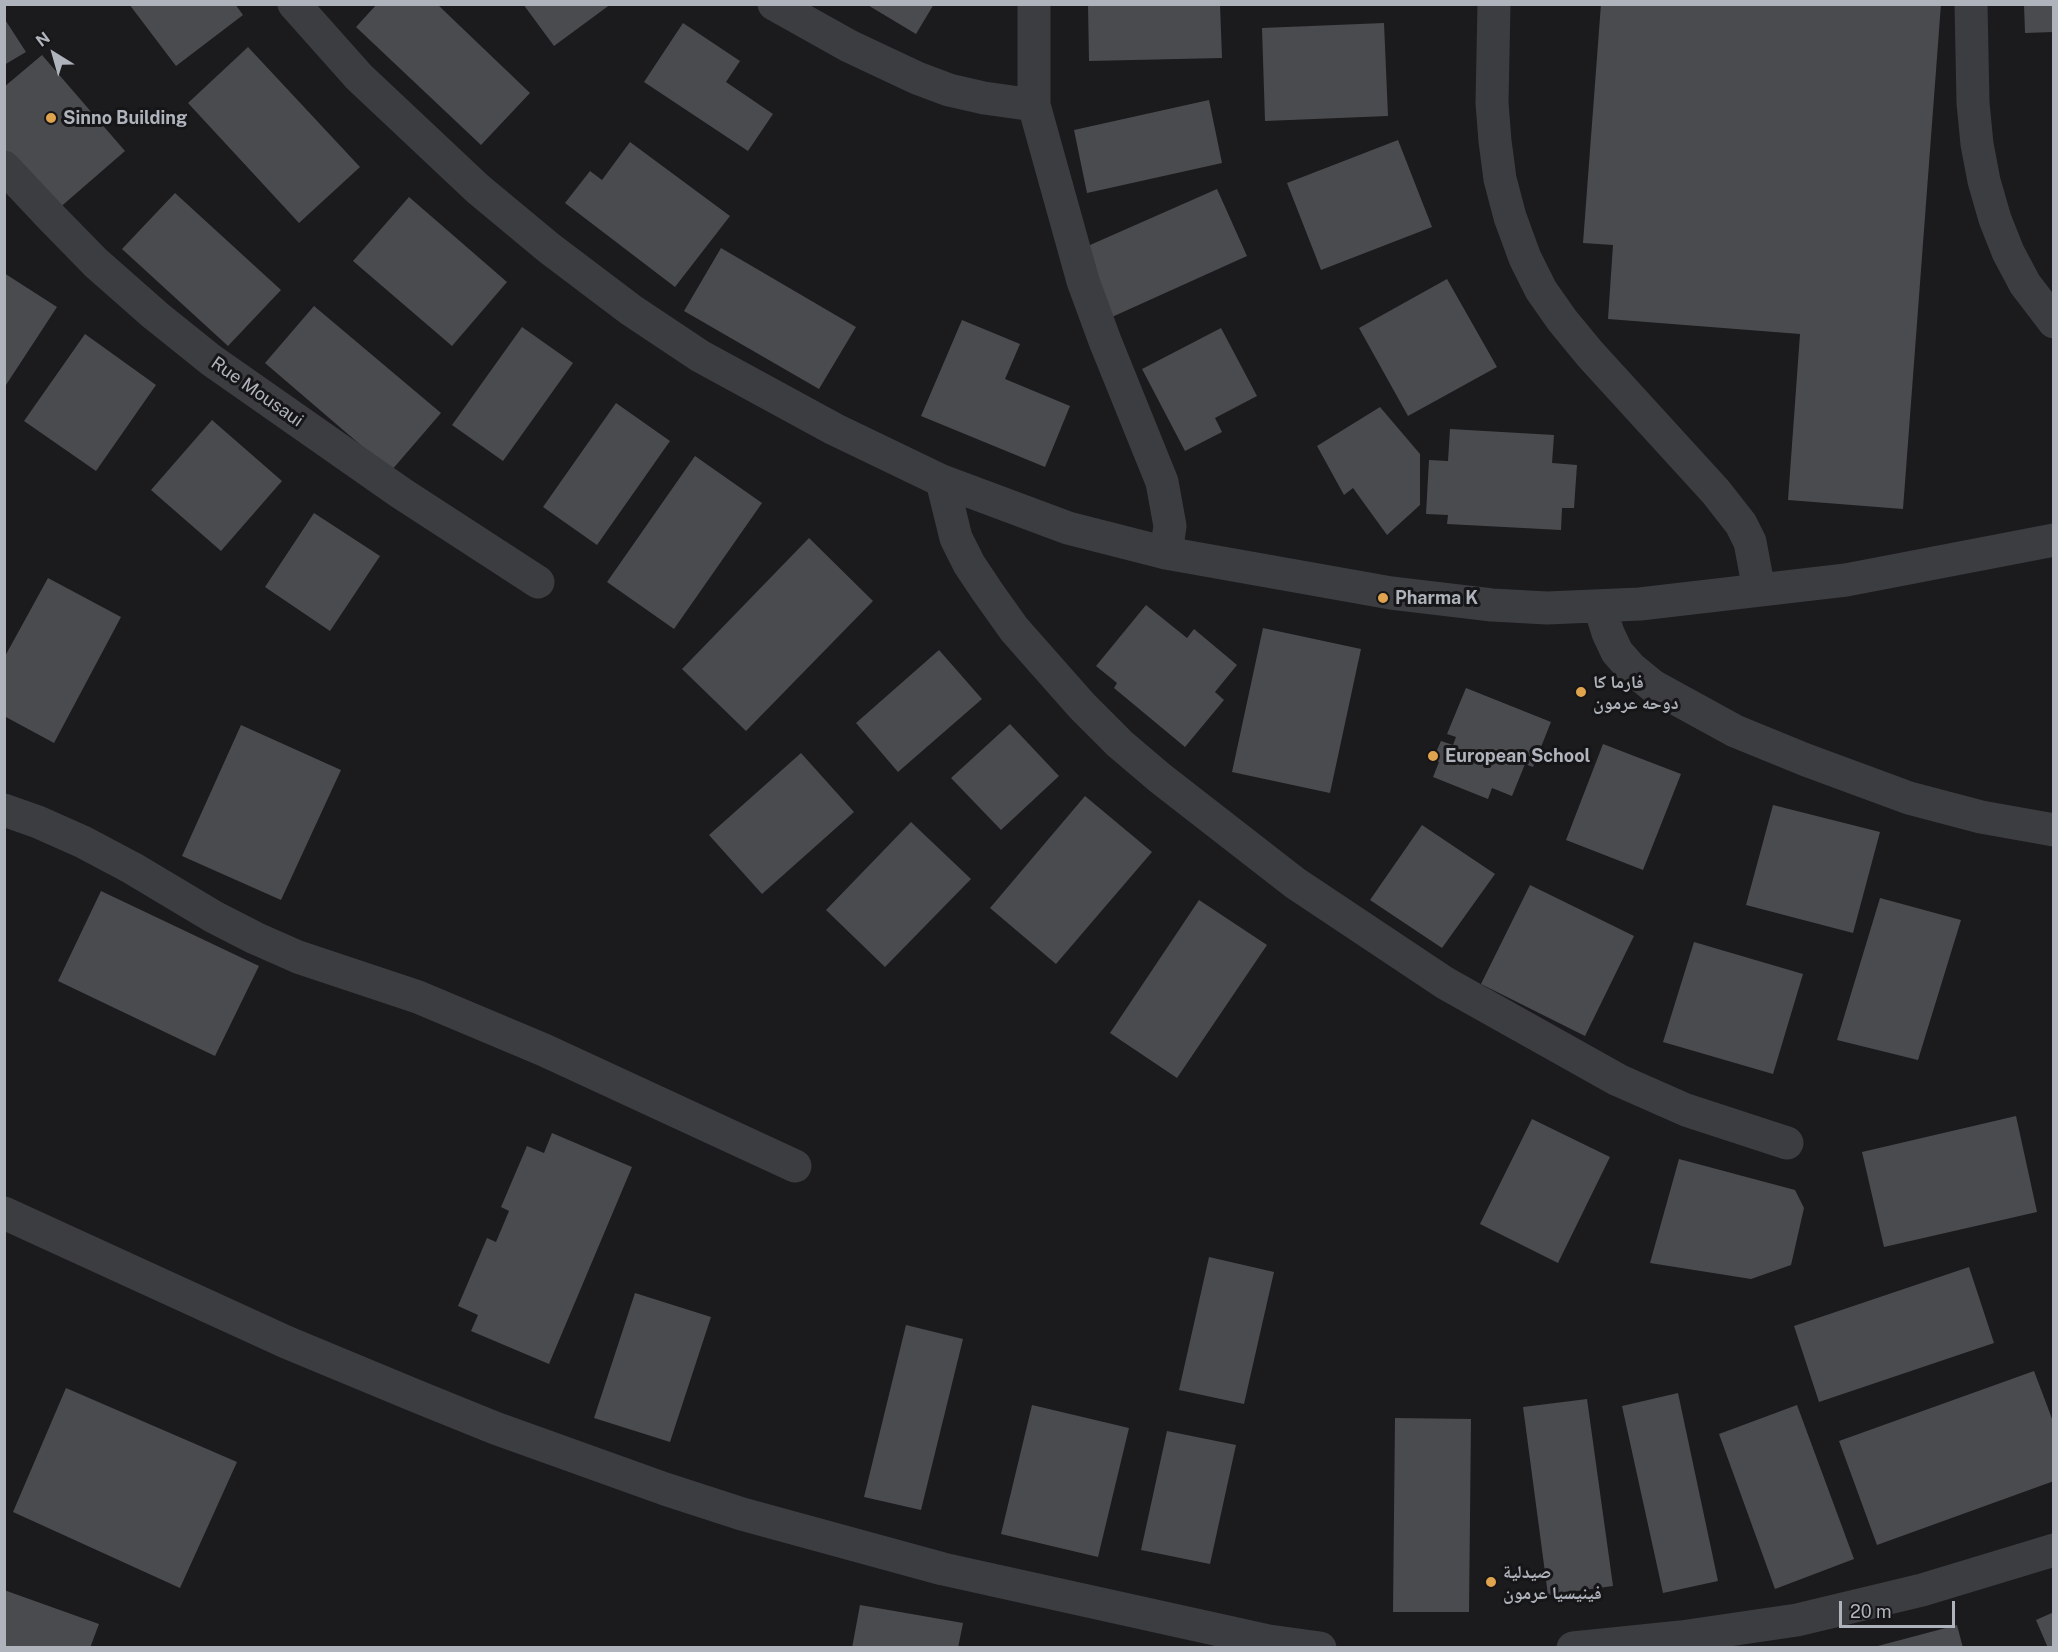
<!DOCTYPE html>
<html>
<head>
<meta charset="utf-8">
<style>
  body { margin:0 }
  #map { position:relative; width:2058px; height:1652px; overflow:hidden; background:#1b1b1d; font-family:"Public Sans",sans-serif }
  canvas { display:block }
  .frame { position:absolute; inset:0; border:6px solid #afb3bb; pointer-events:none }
  .north { position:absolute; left:24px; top:24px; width:60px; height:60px; -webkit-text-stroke:4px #161618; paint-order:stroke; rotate:323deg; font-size:16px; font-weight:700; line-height:24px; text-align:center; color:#afb3bb }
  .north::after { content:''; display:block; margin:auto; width:21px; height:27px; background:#afb3bb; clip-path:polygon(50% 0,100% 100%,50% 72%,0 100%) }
  .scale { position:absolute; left:1839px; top:1601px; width:116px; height:27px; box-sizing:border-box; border:3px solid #afb3bb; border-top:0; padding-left:8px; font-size:18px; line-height:21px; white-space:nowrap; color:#afb3bb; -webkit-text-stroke:4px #161618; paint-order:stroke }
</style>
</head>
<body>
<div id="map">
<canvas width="2058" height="1652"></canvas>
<div class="frame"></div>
<div class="north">N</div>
<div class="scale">20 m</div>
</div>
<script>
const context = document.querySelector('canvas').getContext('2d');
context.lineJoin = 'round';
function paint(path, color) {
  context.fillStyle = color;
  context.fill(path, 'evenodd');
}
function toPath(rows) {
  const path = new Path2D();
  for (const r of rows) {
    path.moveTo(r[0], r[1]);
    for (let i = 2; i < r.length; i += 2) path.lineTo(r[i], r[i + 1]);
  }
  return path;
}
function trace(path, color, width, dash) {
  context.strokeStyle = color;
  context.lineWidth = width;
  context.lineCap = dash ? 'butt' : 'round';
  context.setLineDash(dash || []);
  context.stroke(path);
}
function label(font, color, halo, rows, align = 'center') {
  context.font = font + ' "Public Sans","Noto Naskh Arabic",sans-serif';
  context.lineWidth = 6;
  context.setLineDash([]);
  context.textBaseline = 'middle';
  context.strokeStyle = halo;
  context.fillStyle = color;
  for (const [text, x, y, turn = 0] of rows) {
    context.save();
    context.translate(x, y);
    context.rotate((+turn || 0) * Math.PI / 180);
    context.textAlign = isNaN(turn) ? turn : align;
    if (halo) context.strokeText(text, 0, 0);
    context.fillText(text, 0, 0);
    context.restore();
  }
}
paint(toPath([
  [129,4,235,4,243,15,176,66],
  [377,4,437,4,530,93,481,145,356,27],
  [523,4,611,4,554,46],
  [866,4,934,4,916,34],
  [1088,4,1220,4,1222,58,1089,61],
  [1601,4,1941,4,1903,509,1788,500,1800,334,1608,319,1613,245,1583,243],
  [2024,4,2054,4,2054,32,2025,33],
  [4,18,26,52,4,65],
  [683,23,740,61,726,82,773,114,748,151,644,82],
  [1384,23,1388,116,1265,121,1262,28],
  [248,47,360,167,299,223,188,103],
  [42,55,125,151,57,210,4,149,4,87],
  [1209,100,1222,163,1087,193,1074,130],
  [1398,140,1432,227,1321,270,1287,183],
  [630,142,730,216,675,287,565,203,590,171,602,180],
  [1217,189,1247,256,1112,317,1081,249],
  [175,193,281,290,228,346,122,249],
  [409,197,507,282,452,346,353,261],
  [721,248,856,327,819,389,684,311],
  [4,273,57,307,4,388],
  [1447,279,1497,367,1408,416,1359,328],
  [314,306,441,413,391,471,265,363],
  [962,320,1020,344,1005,379,1070,406,1045,467,921,416],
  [522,327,573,363,503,461,452,425],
  [1221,328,1257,396,1215,418,1222,432,1185,451,1142,369],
  [85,334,156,385,96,471,24,421],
  [616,403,670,441,597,545,543,507],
  [1380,407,1420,454,1420,505,1387,535,1353,488,1344,495,1317,446],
  [212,420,282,481,221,551,151,490],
  [1450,429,1554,435,1552,463,1577,465,1574,508,1562,508,1561,530,1447,524,1448,515,1426,514,1429,460,1448,461],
  [695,456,762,503,674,629,607,582],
  [314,513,380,556,330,631,265,587],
  [809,538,873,601,746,731,682,669],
  [48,578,121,617,54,743,4,716,4,658],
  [1146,605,1187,638,1194,629,1237,665,1215,692,1224,700,1185,747,1114,688,1117,683,1096,666],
  [1263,628,1361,649,1330,793,1232,772],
  [939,650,982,699,898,772,856,723],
  [1466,688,1551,722,1533,767,1525,764,1512,796,1492,788,1488,799,1433,777,1439,762,1433,759,1441,741,1453,745,1456,737,1447,734],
  [1010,724,1059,776,1001,830,951,778],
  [241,725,341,770,281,900,182,856],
  [1603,744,1681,774,1643,870,1566,840],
  [801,753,854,812,762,894,709,835],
  [1085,796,1152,852,1056,964,990,908],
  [1773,805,1880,832,1853,933,1746,905],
  [911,822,971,879,885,967,826,910],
  [1422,825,1495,874,1442,948,1370,900],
  [1530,885,1634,936,1585,1036,1481,984],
  [101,891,259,966,215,1056,58,981],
  [1880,898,1961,920,1918,1060,1837,1040],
  [1199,900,1267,945,1177,1078,1110,1033],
  [1694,942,1803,974,1773,1074,1663,1042],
  [2016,1116,2037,1212,1884,1247,1862,1152],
  [1532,1119,1610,1157,1558,1263,1480,1224],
  [552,1133,632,1167,549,1364,471,1331,478,1315,458,1306,487,1238,496,1242,509,1211,501,1207,527,1146,544,1153],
  [1679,1159,1795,1190,1804,1208,1791,1265,1751,1279,1650,1263],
  [1209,1257,1274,1272,1244,1404,1179,1390],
  [1969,1267,1994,1343,1819,1402,1794,1326],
  [635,1293,711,1317,670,1442,594,1418],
  [906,1325,963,1339,921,1510,864,1497],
  [2034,1371,2054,1424,2054,1481,1877,1545,1839,1441],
  [66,1388,237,1462,180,1588,13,1512],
  [1678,1393,1718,1581,1663,1593,1622,1406],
  [1587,1399,1613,1586,1548,1595,1523,1407],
  [1032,1405,1129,1428,1098,1557,1001,1534],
  [1797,1405,1854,1559,1775,1589,1719,1434],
  [1395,1418,1471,1419,1469,1612,1393,1612],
  [1167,1431,1236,1445,1210,1564,1141,1550],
  [4,1590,99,1624,90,1648,4,1648],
  [860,1605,963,1623,958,1648,852,1648],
  [2054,1612,2054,1648,2048,1648,2036,1620],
  [1957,1625,1963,1648,1874,1648,1874,1647]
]), '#4a4b4f');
trace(toPath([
  [294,4,359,77,478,189,549,248,631,310,700,356,834,429,942,481,1068,528,1166,553,1391,593,1492,605,1547,608,1640,604,1846,580,2054,540],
  [774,4,849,46,917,78,949,90,984,98,1034,105,1083,281,1105,341,1162,482,1170,526,1166,553],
  [1034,4,1034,105],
  [1494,4,1492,103,1495,141,1500,179,1510,217,1525,258,1541,290,1562,320,1590,354,1716,492,1741,524,1750,542,1759,590],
  [1971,4,1973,103,1977,144,1984,181,1995,219,2008,252,2025,284,2054,322],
  [4,167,51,217,96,263,155,315,211,360,401,493,538,582],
  [942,481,956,538,969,564,987,591,1014,629,1082,706,1120,744,1160,778,1295,883,1445,983,1618,1080,1686,1110,1787,1143],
  [1600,607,1608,633,1617,652,1631,668,1653,686,1735,731,1806,760,1909,798,1981,817,2054,830],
  [4,810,38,822,83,842,132,868,214,917,255,938,298,957,418,997,544,1050,795,1166],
  [4,1213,286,1342,416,1396,495,1428,665,1489,742,1514,943,1569,1269,1641,1320,1648],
  [1573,1648,1681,1637,1797,1620,1922,1590,2054,1550]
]), '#3c3d41', 33);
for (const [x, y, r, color] of [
  [51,118,6,"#e0a44f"],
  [1383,598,6,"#e0a44f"],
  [1581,692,6,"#e0a44f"],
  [1433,756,6,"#e0a44f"],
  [1491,1582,6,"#e0a44f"]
]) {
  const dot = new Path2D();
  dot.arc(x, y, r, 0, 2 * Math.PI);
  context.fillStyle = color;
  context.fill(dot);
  trace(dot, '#161618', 2);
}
label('bold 18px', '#afb3bb', '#161618', [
  ["Sinno Building",63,118],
  ["Pharma K",1395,598],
  ["فارما كا",1593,682],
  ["دوحه عرمون",1593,703],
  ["European School",1445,756],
  ["صيدلية",1503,1572],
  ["فينيسيا عرمون",1503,1593]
], 'left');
label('18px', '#afb3bb', '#161618', [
  ["Rue Mousaui",257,392,35]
]);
</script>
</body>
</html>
